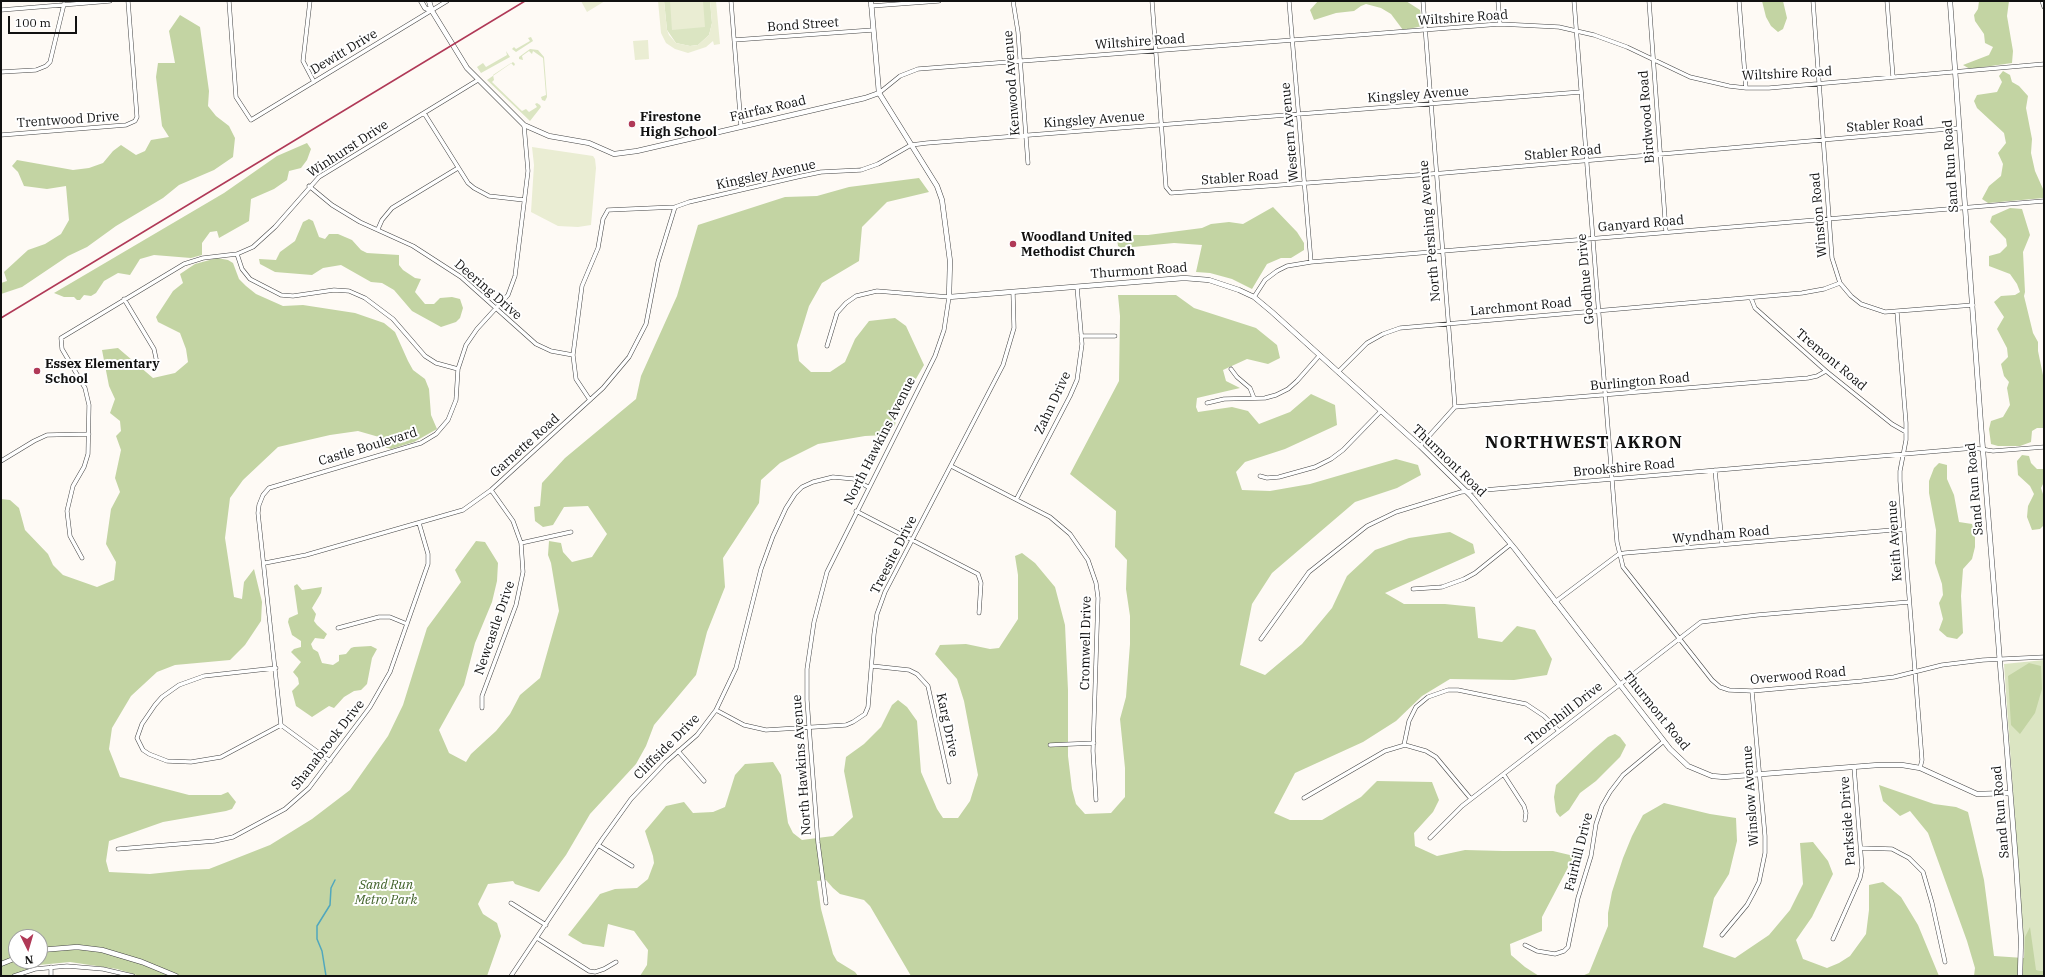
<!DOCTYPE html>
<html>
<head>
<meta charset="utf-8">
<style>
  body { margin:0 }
  #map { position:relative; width:2045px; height:977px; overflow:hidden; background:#fefaf5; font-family:"IBM Plex Serif",serif }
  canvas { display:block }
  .frame { position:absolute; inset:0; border:2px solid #111; pointer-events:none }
  .north { position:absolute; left:8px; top:929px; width:40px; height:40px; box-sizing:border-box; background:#fff; border:1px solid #a0a0a0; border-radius:50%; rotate:175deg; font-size:11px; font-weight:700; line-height:16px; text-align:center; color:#111 }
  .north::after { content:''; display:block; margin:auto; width:14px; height:18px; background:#b03957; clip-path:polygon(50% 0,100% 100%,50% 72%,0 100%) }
  .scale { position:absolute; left:8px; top:16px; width:69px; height:18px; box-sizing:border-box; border:2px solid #111; border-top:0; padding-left:5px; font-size:12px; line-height:14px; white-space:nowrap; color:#111; -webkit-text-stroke:3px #fff; paint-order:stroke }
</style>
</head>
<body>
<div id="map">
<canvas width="2045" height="977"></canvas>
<div class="frame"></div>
<div class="north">N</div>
<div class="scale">100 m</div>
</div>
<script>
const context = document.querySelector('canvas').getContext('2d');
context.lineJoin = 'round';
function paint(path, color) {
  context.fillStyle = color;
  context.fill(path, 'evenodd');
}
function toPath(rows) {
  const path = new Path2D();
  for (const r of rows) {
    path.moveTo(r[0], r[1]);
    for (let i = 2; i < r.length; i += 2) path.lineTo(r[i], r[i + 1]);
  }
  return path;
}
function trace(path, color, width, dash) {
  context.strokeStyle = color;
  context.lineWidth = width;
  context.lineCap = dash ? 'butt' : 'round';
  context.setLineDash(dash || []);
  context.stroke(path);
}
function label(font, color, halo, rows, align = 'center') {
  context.font = font + ' "IBM Plex Serif",serif';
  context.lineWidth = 4;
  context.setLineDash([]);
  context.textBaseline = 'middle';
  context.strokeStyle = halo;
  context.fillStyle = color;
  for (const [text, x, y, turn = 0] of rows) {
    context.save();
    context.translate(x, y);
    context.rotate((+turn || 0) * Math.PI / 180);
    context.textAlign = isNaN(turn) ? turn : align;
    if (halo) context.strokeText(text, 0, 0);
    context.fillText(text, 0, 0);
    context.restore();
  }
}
paint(toPath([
  [664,1,710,1,712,23,709,35,698,45,690,46,676,43,667,30],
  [531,37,533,41,516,52,512,49,514,47,516,49,530,41,528,38],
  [530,49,538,50,544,57,547,97,545,101,542,100,541,97,546,95,543,58,533,51,532,54,529,51,522,56,523,60,519,59,519,57],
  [506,51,510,57,481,73,477,67,483,63,486,67,507,55],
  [513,62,515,64,514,66,511,63,493,75,494,80,492,82,522,111,526,109,529,112,537,107,535,104,537,103,540,105,541,107,530,121,487,80],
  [2044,660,2044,971,2036,970,2025,962,2004,664]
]), '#dbe5c2');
paint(toPath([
  [1318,1,1406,1,1420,10,1423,26,1403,30,1391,14,1381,8,1366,4,1361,6,1354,11,1336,13,1314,20,1310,10],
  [1762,1,1783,1,1787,18,1783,29,1778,32,1771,26,1766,17],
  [1979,1,2009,1,2007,16,2013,51,2012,63,1970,69,1963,65,1989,55,1993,47,1985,43,1984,34,1975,21,1974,15,1978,9],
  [180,15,200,27,209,91,208,106,216,116,229,126,235,138,233,157,214,170,179,185,163,198,116,226,87,247,68,256,22,287,1,294,1,283,7,281,4,272,28,250,45,244,61,234,69,220,66,186,47,189,24,186,18,172,12,166,17,160,73,170,89,168,103,163,113,151,121,145,136,155,145,151,151,140,169,137,162,126,156,77,158,63,175,63,169,31],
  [2003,71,2010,75,2012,82,2019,86,2028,96,2026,108,2032,139,2031,153,2035,171,2043,189,2044,198,1988,203,1982,199,1989,186,2001,176,2003,164,1998,153,2006,143,2004,133,1977,108,1974,101,1977,95,1997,92,2002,82,1999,76],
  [307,143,311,149,307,160,301,168,289,171,287,180,274,189,251,199,249,221,219,238,217,231,210,232,202,243,202,255,191,258,154,255,140,259,130,275,118,273,104,281,96,293,91,296,84,295,80,300,77,300,74,297,64,297,54,293,224,193,277,156],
  [919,178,929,192,887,202,862,227,859,261,822,283,809,306,797,345,799,361,811,372,830,372,845,362,855,339,869,321,895,318,906,326,924,365,899,408,895,425,885,435,865,436,818,444,780,463,761,480,759,503,723,558,725,587,707,632,696,675,654,725,646,746,636,764,590,814,566,855,539,892,515,884,513,881,488,884,478,904,483,914,497,923,501,936,487,976,140,976,117,969,70,962,39,965,10,976,1,976,1,499,10,500,19,508,25,530,48,554,53,565,63,575,97,587,114,580,116,562,106,544,111,509,120,492,115,478,121,450,116,436,121,431,120,421,110,413,115,399,109,386,102,350,118,348,153,378,175,373,188,362,186,349,180,333,158,322,156,317,173,291,183,283,180,274,195,264,217,258,228,260,233,263,239,279,246,286,256,294,283,306,303,305,355,313,384,323,395,332,408,361,413,370,425,379,429,389,431,415,437,429,414,442,391,449,384,447,379,437,358,431,330,435,278,447,243,480,230,498,225,538,234,597,242,599,244,582,254,569,262,602,261,621,245,645,230,660,175,665,157,672,131,696,112,728,109,749,120,777,189,795,221,795,228,792,236,802,232,809,226,811,163,822,109,841,106,861,109,872,150,874,188,870,209,869,270,845,312,819,350,790,388,736,403,705,427,628,461,582,455,570,476,541,485,542,498,563,497,581,492,602,475,643,464,685,439,730,449,753,466,762,471,754,496,731,510,714,520,695,540,678,559,611,551,563,548,555,549,541,561,543,563,552,572,562,592,557,607,534,588,506,564,507,553,525,543,527,535,521,534,507,540,506,542,483,565,458,636,399,641,376,677,296,698,225,785,197,817,196,849,187],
  [16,937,40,937,40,961,16,961],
  [1273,207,1297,232,1304,243,1304,250,1291,258,1281,258,1267,264,1252,289,1232,279,1210,273,1196,272,1202,245,1174,243,1133,247,1127,251,1118,246,1117,239,1120,235,1148,235,1202,228,1211,224,1229,222,1243,224],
  [2010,208,2022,209,2030,235,2023,252,2025,292,2024,296,2033,333,2038,342,2038,351,2044,380,2044,428,2037,428,2032,431,2031,442,2020,446,1998,446,1991,444,1989,429,1991,421,2003,417,2010,405,2007,388,2009,382,2004,376,2001,364,2008,357,2007,348,1997,329,2004,317,1994,302,2001,296,2015,295,2020,292,2017,284,2010,274,1989,266,1989,256,2000,253,2007,246,2006,239,1990,222,1992,216],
  [309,219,313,221,319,237,325,239,329,234,338,234,352,240,361,250,367,253,399,255,399,265,403,270,415,278,421,279,415,292,425,304,434,304,440,298,452,297,460,299,463,308,460,318,456,322,441,327,412,311,394,290,382,283,371,282,341,265,323,268,312,275,275,272,260,264,259,259,276,260,280,252,295,241,303,222],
  [1118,295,1176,295,1194,308,1256,328,1277,345,1280,358,1268,364,1247,359,1223,370,1226,381,1240,388,1197,398,1196,407,1198,412,1232,407,1248,411,1259,424,1290,412,1311,394,1335,405,1337,425,1285,449,1245,462,1236,472,1242,490,1270,491,1310,484,1396,459,1418,465,1421,475,1397,488,1355,502,1272,573,1252,604,1240,665,1265,675,1302,644,1332,608,1347,576,1375,550,1409,538,1450,532,1473,544,1475,553,1385,593,1404,604,1445,604,1475,607,1478,638,1502,642,1517,626,1535,630,1552,659,1547,675,1514,680,1450,679,1422,696,1396,721,1363,742,1295,773,1274,813,1290,820,1322,820,1361,797,1377,781,1432,782,1439,800,1433,812,1414,833,1415,846,1437,856,1465,850,1503,851,1553,851,1574,856,1542,917,1542,931,1510,944,1511,955,1525,967,1539,976,911,976,870,906,864,900,840,894,833,888,826,880,817,881,821,909,833,954,837,961,855,972,858,976,640,976,647,965,648,950,634,931,608,924,604,947,583,944,568,935,600,894,615,889,637,888,648,879,654,863,653,856,645,831,666,806,684,802,693,813,713,812,725,807,735,775,745,764,773,762,781,775,788,823,793,833,802,840,833,836,853,817,844,771,846,757,864,744,881,727,892,705,898,700,907,707,917,721,921,772,937,809,943,818,958,818,970,801,978,775,964,701,957,679,935,654,940,645,966,644,990,649,999,648,1018,619,1018,575,1015,556,1022,553,1035,563,1055,587,1065,625,1068,690,1068,756,1072,789,1076,804,1085,814,1111,813,1125,797,1125,768,1120,719,1126,697,1130,644,1130,616,1126,589,1127,560,1115,547,1116,511,1070,474,1119,381,1120,316],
  [2022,455,2029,456,2031,463,2037,469,2044,469,2044,482,2041,488,2044,497,2044,525,2040,529,2032,530,2027,517,2028,506,2034,494,2030,486,2018,475,2017,461],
  [1939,463,1947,465,1947,479,1954,495,1959,522,1972,524,1975,536,1975,547,1972,559,1963,569,1961,596,1963,633,1957,639,1947,637,1939,630,1943,619,1939,603,1943,595,1942,584,1935,563,1936,530,1929,493,1929,481,1934,468],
  [297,584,302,590,322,587,321,593,312,608,316,614,314,621,317,625,327,634,324,639,315,638,311,644,313,649,318,652,322,663,333,665,339,661,339,655,346,654,351,648,354,647,371,646,377,649,372,658,367,684,361,690,354,691,344,697,334,708,329,706,312,717,296,706,292,691,299,684,298,678,293,672,301,662,291,652,294,649,301,647,301,641,292,635,288,622,289,618,298,614,294,586],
  [2029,663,2041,666,2042,689,2035,713,2020,734,2011,725,2008,676],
  [1615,734,1620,737,1626,745,1620,757,1596,781,1580,793,1569,810,1560,817,1556,812,1554,797,1556,785,1593,750,1608,737],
  [1879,785,1934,804,1956,807,1968,812,1984,880,1994,956,2024,958,2025,937,2030,927,2036,970,2044,971,2044,976,1974,976,1975,968,1967,941,1928,833,1910,811,1900,816,1883,801],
  [1664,803,1710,814,1736,818,1737,841,1729,874,1714,898,1703,947,1735,958,1769,935,1790,910,1803,884,1800,843,1813,842,1828,861,1833,874,1812,917,1796,940,1803,959,1827,968,1839,963,1850,956,1866,934,1869,910,1869,885,1883,882,1901,897,1918,925,1939,976,1582,976,1589,973,1608,926,1608,913,1612,892,1623,858,1632,836,1643,815]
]), '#c3d4a3');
paint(toPath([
  [581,1,605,1,587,12],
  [658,1,664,1,667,30,669,35,676,43,690,46,698,45,709,35,712,23,710,1,716,1,720,44,714,45,713,41,706,47,688,53,675,49,666,43,661,33],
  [670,1,703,1,705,27,672,30],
  [648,40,649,59,635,60,633,41],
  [532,147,593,156,595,159,596,168,591,225,578,227,558,226,531,212,534,165]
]), '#eaedd3');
trace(toPath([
  [326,976,322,951,317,939,317,926,330,905,331,888,335,880]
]), '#50a7bd', 1.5);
const minor = toPath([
  [229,1,236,97,251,120,447,1],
  [310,1,303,61,314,82],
  [731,1,741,126],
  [1013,1,1018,32,1028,163],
  [1152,1,1166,187,1171,193,1444,173,1959,128],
  [1289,1,1311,262],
  [1498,1,1500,24],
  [1574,1,1612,479,1617,542,1623,567,1712,680,1720,687,1729,690,1752,691,1862,681,1894,677,1942,665,1983,660,2044,657],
  [1649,1,1666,232],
  [1739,1,1746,88],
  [1813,1,1832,258,1840,283,1851,296,1861,304,1885,312,1973,305],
  [1887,1,1893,77],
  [2042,1,2044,7],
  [871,6,939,1],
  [1,10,110,1],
  [734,40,873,30],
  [1,72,36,70,46,66,50,62,64,4],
  [879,93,900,76,918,69,1500,24,1559,27,1594,35,1627,47,1690,77,1729,86,1746,88,1769,88,2044,64],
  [424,113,468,183,474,188,489,196,524,200],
  [1,135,126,125,135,121,137,117,128,1],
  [309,186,332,205,360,222,413,246,461,277,536,344,551,351,573,355],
  [378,229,382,220,392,208,458,168],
  [237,254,242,269,250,279,281,295,293,296,334,290,349,291,365,298,393,319,425,356,436,363,458,369],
  [1254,297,1265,280,1277,271,1287,266,1311,262,2044,201],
  [1751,298,1755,308,1826,371,1892,424,1906,432],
  [124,299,154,349,157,363],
  [1897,312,1906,423,1906,440,1900,471,1900,481,1922,760,1920,768],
  [1081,336,1115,336],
  [1231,369,1237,377,1250,388,1254,398],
  [1338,372,1367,343,1383,334,1400,328,1802,293,1824,289,1840,283],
  [590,400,576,379,573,355,582,286,598,248,603,219,608,210,675,207,689,202,797,177,821,172,861,170,878,164,911,145,927,143,1581,92],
  [1207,403,1224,399,1265,398,1276,395,1288,389,1297,381,1319,356],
  [1455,407,1808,378,1817,376,1826,371],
  [1420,446,1455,407,1423,1],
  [1,461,34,441,47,435,89,434],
  [951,466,1050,517,1070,534,1088,560,1096,583,1098,598,1093,751,1096,800],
  [1715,470,1722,544],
  [1260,476,1267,478,1279,477,1315,467,1331,459,1343,450,1381,411],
  [1017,498,1070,396,1077,380,1082,344,1077,287],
  [856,511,978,574,981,583,979,613],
  [521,543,571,532],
  [82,558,70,536,67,511,73,486,84,467,88,454,89,405,85,388,62,349,61,338,184,264,203,258,237,254,253,247,275,227,319,177,478,80],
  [265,563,306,555,463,510,491,490,603,388,629,357,646,324,658,262,675,207],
  [1413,589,1442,587,1464,579,1475,573,1511,544],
  [1555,602,1619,554,1625,553,1904,529],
  [338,628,379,617,390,617,407,624],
  [1261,639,1309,572,1367,526,1396,512,1461,492,1974,448,1993,451,2044,447],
  [872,666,909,670,917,674,928,686,949,782],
  [276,668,204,676,179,685,162,697,155,705,142,724,137,738,143,750,149,754,167,761,191,762,221,757,281,725],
  [482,708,482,696,516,605,523,572,521,543,513,521,491,490],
  [716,710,744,725,766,730,846,725,853,722,865,714,868,707,874,634,877,614,885,592,1003,365,1014,328,1013,292],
  [1050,745,1094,743],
  [1404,745,1409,721,1416,707,1428,697,1448,690,1458,690,1526,704,1544,716,1559,731],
  [678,751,704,781],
  [330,761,281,725,258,513,259,505,263,495,269,488,421,443,436,434,448,420,456,400,458,369,466,345,477,329,508,295,515,276,528,171,524,125],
  [1504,775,1524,806,1526,813,1525,820],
  [1304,798,1385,751,1405,745,1426,751,1436,757,1471,799],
  [1430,838,1462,806,1701,622,1757,615,1909,602],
  [598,845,632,866],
  [1862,848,1892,849,1909,858,1923,872,1932,903,1945,962],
  [118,849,215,841,233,837,285,809,309,788,370,707,390,672,428,564,428,554,419,523],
  [511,903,546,925],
  [826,903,818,843,807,700,807,669,814,622,827,572,935,356,944,330,949,297,877,291,856,296,846,303,837,313,827,346],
  [1722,935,1747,905,1753,894,1759,882,1765,853,1765,836,1752,691],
  [537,938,589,971,595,972,604,969,616,962],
  [1833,939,1860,878,1862,868,1854,767],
  [1525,945,1537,951,1555,954,1564,951,1568,947,1578,898,1591,856,1596,824,1602,806,1610,792,1623,775,1664,741],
  [51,967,51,976],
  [14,976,35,969,67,966,103,969,133,976],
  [511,976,603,838,631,799,666,762,697,735,716,710,736,668,761,569,773,536,786,508,795,494,802,487,813,482,833,477,854,479,868,487]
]);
const tertiary = toPath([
  [421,1,425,8,432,11],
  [429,1,432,11,467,68,524,125,549,136,589,143,614,154,637,151,865,98,879,93],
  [871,1,879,93,937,186,942,200,950,261,949,297,1184,278,1209,280,1239,290,1254,297,1272,312,1420,446,1471,496,1515,549,1670,749,1688,766,1712,776,1724,777,1878,765,1902,765,1920,768,1977,794,2010,793],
  [1950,1,1981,426,2016,863,2021,939,2020,976],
  [40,950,77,947,102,950,142,962,176,976],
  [1,964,16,958]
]);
trace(minor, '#444', 4.5);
trace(tertiary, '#444', 5.5);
trace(minor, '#fff', 3.5);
trace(tertiary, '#fff', 4.5);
trace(toPath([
  [1,318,525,1]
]), '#b03957', 1.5);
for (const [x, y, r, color] of [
  [632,124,4,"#b03957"],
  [1013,244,4,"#b03957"],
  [37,371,4,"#b03957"]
]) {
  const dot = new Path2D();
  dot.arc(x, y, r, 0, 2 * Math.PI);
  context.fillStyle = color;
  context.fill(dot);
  trace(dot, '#fff', 1.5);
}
label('13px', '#111', '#fff', [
  ["Wiltshire Road",1463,18,-4],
  ["Bond Street",803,25,-4],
  ["Wiltshire Road",1140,42,-4],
  ["Dewitt Drive",344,52,-31],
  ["Wiltshire Road",1787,74,-3],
  ["Kenwood Avenue",1012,83,-94],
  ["Kingsley Avenue",1418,95,-4],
  ["Fairfax Road",768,109,-13],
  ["Birdwood Road",1647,117,-94],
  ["Trentwood Drive",68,120,-4],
  ["Kingsley Avenue",1094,120,-4],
  ["Stabler Road",1885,125,-5],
  ["Western Avenue",1290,132,-95],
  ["Winhurst Drive",348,149,-33],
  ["Stabler Road",1563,153,-5],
  ["Sand Run Road",1951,166,-94],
  ["Kingsley Avenue",766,175,-12],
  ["Stabler Road",1240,178,-4],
  ["Winston Road",1819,215,-95],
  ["Ganyard Road",1641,224,-5],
  ["North Pershing Avenue",1430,231,-95],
  ["Thurmont Road",1139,271,-4],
  ["Goodhue Drive",1586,279,-95],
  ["Deering Drive",488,290,41],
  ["Larchmont Road",1521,307,-5],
  ["Tremont Road",1831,360,40],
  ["Burlington Road",1640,382,-5],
  ["Zahn Drive",1053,403,-65],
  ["North Hawkins Avenue",880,441,-63],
  ["Garnette Road",525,446,-42],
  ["Castle Boulevard",368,447,-17],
  ["Thurmont Road",1449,461,44],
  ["Brookshire Road",1624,468,-5],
  ["Sand Run Road",1975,489,-95],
  ["Wyndham Road",1721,535,-5],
  ["Keith Avenue",1895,541,-94],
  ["Treesite Drive",894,555,-63],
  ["Newcastle Drive",495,628,-71],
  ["Cromwell Drive",1086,643,-89],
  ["Overwood Road",1798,676,-5],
  ["Thurmont Road",1656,711,51],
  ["Thornhill Drive",1564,714,-38],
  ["Karg Drive",947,725,78],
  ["Shanabrook Drive",328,745,-52],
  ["Cliffside Drive",667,747,-45],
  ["North Hawkins Avenue",802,765,-94],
  ["Winslow Avenue",1751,796,-94],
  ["Sand Run Road",2001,812,-95],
  ["Parkside Drive",1848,821,-94],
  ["Fairhill Drive",1579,852,-76]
]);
label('bold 13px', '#111', '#fff', [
  ["Firestone",640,117],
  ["High School",640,132],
  ["Woodland United",1021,237],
  ["Methodist Church",1021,252],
  ["Essex Elementary",45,364],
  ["School",45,379]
], 'left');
label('italic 13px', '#3f6128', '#fff', [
  ["Sand Run",386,885],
  ["Metro Park",386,900]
]);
context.letterSpacing = '1px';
label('bold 17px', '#111', '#fff', [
  ["NORTHWEST AKRON",1584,443]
]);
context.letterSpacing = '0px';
</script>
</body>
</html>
